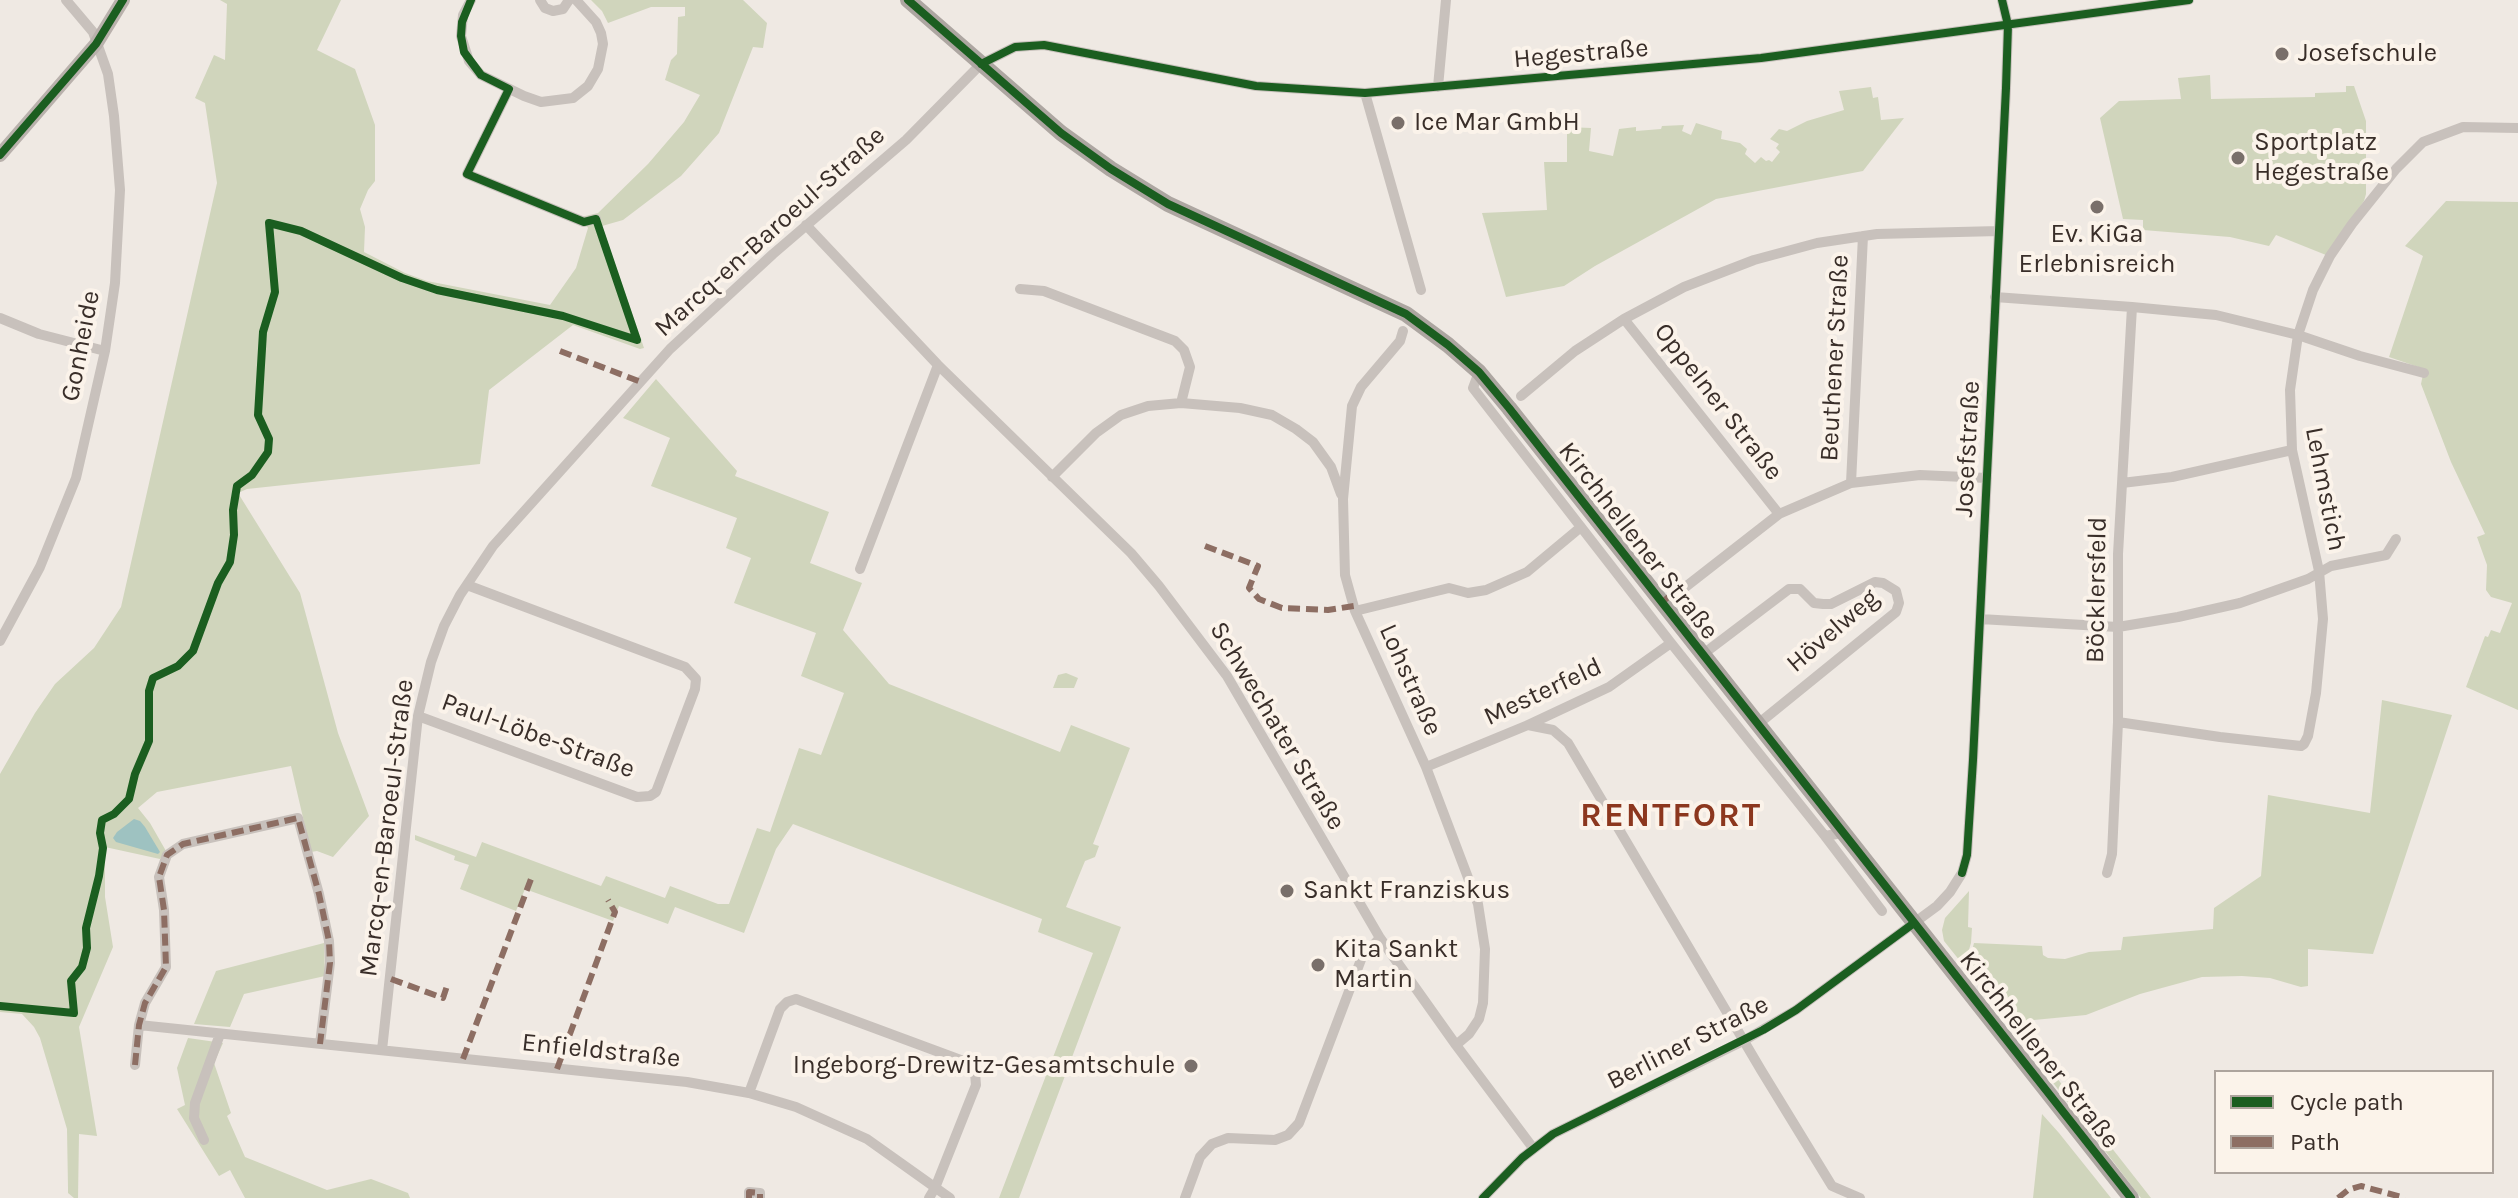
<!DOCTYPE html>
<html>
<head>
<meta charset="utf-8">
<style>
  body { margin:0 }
  #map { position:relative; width:2518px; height:1198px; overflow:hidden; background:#efe9e3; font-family:Karla,sans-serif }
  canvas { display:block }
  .legend { position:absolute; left:2214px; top:1070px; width:280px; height:104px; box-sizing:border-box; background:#fbf3ea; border:2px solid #ada49d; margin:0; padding:10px 14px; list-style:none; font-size:24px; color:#392e29 }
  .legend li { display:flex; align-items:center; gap:16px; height:40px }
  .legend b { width:40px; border:2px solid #ada49d }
</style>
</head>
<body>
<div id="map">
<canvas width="2518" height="1198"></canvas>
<ul class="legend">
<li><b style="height:10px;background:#1b5e20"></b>Cycle path</li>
<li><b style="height:10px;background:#8d6e63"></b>Path</li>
</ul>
</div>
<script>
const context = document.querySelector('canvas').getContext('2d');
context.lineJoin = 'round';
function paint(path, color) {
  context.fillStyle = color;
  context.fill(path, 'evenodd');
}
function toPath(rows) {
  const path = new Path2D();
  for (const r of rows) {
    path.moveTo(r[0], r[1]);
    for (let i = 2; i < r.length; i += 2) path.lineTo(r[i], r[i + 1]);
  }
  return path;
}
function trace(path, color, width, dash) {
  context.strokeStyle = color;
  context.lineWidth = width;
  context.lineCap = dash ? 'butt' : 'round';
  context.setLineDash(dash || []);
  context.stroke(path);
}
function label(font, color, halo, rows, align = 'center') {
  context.font = font + ' Karla,sans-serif';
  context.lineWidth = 8;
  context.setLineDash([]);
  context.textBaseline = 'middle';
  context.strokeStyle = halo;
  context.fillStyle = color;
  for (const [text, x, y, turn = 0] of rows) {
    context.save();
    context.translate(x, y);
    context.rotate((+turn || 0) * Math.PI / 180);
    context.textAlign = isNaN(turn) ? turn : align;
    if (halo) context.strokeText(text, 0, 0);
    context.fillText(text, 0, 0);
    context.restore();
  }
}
paint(toPath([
  [220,0,341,0,317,50,355,69,375,125,375,181,368,190,360,209,365,227,364,252,405,273,427,281,550,305,576,268,588,228,581,217,598,213,648,164,684,122,700,95,665,80,671,60,677,54,678,17,685,16,685,7,651,7,608,23,602,11,591,0,743,0,767,23,763,48,753,47,719,133,681,176,623,220,602,226,644,348,640,349,573,325,489,390,480,464,247,489,238,493,300,593,338,733,369,816,333,857,317,851,311,852,291,766,157,792,138,808,150,823,166,851,160,859,105,847,105,897,113,947,79,1027,97,1136,79,1134,78,1198,74,1198,68,1193,68,1188,67,1129,40,1038,34,1027,22,1014,0,1012,0,774,35,713,55,684,94,648,121,607,217,183,205,103,195,98,214,55,225,60,227,4],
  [2210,75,2211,99,2315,97,2315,93,2346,92,2346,86,2354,86,2366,121,2366,194,2364,201,2326,255,2276,235,2269,246,2230,237,2143,230,2143,220,2123,219,2100,118,2119,101,2181,99,2178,78],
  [1871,87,1873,98,1878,97,1881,120,1904,118,1863,171,1716,199,1595,266,1564,286,1506,297,1482,213,1547,210,1544,162,1567,162,1567,127,1591,128,1589,151,1613,156,1619,129,1636,127,1636,131,1661,129,1662,126,1684,125,1682,131,1691,135,1696,123,1722,131,1721,139,1740,143,1747,149,1745,154,1755,163,1761,157,1766,161,1769,160,1772,162,1780,152,1776,148,1779,144,1770,139,1779,129,1787,131,1807,121,1844,110,1839,91],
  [2446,201,2518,202,2518,710,2466,687,2485,636,2488,637,2491,630,2500,633,2512,603,2491,597,2486,590,2487,565,2477,537,2485,534,2451,462,2421,384,2424,369,2389,357,2423,256,2405,246],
  [656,379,737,471,735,476,829,512,810,563,862,583,843,630,889,684,1060,752,1071,725,1130,748,1093,844,1099,846,1095,857,1085,861,1066,907,1121,927,1019,1198,999,1198,1093,953,1038,932,1042,919,793,824,776,849,744,933,675,907,668,924,619,906,613,921,525,889,516,911,460,889,469,865,454,860,455,856,415,840,415,835,476,857,482,842,601,886,606,876,665,898,670,886,718,904,729,904,757,828,770,832,799,748,821,755,844,693,801,676,816,633,734,603,751,558,726,548,737,518,651,486,670,438,623,418],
  [1066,673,1078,678,1074,688,1053,688,1058,675],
  [2382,700,2452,715,2373,954,2308,949,2308,986,2301,987,2270,978,2242,976,2202,977,2140,994,2086,1015,2013,1022,2151,1198,2141,1198,1967,970,1974,943,2042,946,2043,955,2048,958,2065,959,2089,952,2121,950,2123,937,2213,929,2214,908,2261,876,2268,795,2370,813],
  [1969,891,1968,927,1972,928,1971,943,1964,966,1944,941,1942,930,1945,918],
  [324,943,325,976,244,994,230,1027,194,1024,216,971],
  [188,1038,223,1043,214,1063,231,1113,227,1116,245,1157,327,1190,371,1179,408,1193,410,1198,245,1198,230,1170,219,1176,177,1109,185,1105,177,1068],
  [2042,1114,2059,1133,2111,1198,2033,1198]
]), '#d0d5bc');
paint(toPath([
  [134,819,140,821,145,827,160,852,158,854,116,842,113,838,117,832]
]), '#9ec2c1');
trace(toPath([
  [471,0,463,15,461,36,469,61,481,75,524,96,541,102,573,98,588,86,598,69,603,44,601,33,596,22,576,0],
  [540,0,545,8,553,11,563,9,569,0],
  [1438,87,1446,0],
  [509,89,467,174,584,222,596,219],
  [1365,93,1421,290],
  [806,225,938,365,1131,553,1159,586,1227,676,1380,938,1456,1045,1533,1148],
  [1020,289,1044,291,1175,341,1184,350,1190,367,1181,403],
  [1995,297,2132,307,2216,315,2298,335,2360,356,2424,373],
  [0,318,39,334,105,351],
  [1624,319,1779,514],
  [1403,331,1400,341,1361,387,1352,406,1343,499,1345,575,1355,611,1426,767,1478,904,1485,949,1483,1003,1479,1019,1469,1034,1456,1045],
  [1479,372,1473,388,1671,643,1825,836,1842,833],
  [1521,396,1575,351,1624,319,1684,287,1754,260,1817,243,1877,234,1999,231],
  [1052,477,1096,433,1121,415,1148,406,1181,403,1240,408,1272,415,1296,429,1313,442,1331,467,1341,494],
  [1851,483,1863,236],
  [2122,483,2172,477,2292,450],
  [860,569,938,365],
  [1679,592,1779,514,1851,483,1920,475,1987,478],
  [1355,611,1449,588,1468,593,1486,590,1527,572,1581,527],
  [1980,619,2118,627,2178,617,2240,603,2308,579,2331,566,2386,555,2396,539],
  [0,641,40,567,76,478,105,351,115,283,120,190,114,116,108,74,93,32,66,0],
  [1702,655,1789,589,1800,589,1814,603,1823,604,1831,604,1875,582,1883,583,1896,591,1899,603,1896,612,1758,724],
  [418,716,637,797,650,796,656,792,695,689,696,679,685,667,467,585],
  [2118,722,2220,737,2301,746,2304,744,2308,736,2316,693,2323,619,2319,571,2292,450,2290,390,2298,335,2313,290,2330,256,2352,224,2396,169,2423,142,2463,127,2518,128],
  [1528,725,1553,730,1568,743,1761,1070,1832,1186,1860,1198],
  [1426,767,1528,725,1609,687,1671,643],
  [1825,836,1882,911],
  [2107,873,2112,854,2118,722,2118,554,2132,307],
  [139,1025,687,1082,749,1093,796,1107,867,1139,950,1198],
  [382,1050,418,716,431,662,444,626,460,595,493,546,670,349,773,254,906,140,981,64,1015,47,1044,45,1256,86,1365,93,1761,58,2189,0],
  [135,1065,139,1025,145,1003,166,967,164,910,159,877,167,855,183,844,298,818,319,894,329,941,330,963,320,1044],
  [749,1093,780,1009,787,1002,796,999,966,1062,975,1073,976,1085,935,1188,929,1198],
  [204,1140,194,1118,195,1103,220,1034],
  [749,1198,749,1192,760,1193,760,1198],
  [1185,1198,1200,1157,1212,1144,1228,1138,1275,1140,1288,1135,1299,1123,1362,957,1380,938],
  [1483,1198,1522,1158,1553,1134,1745,1040,1796,1010,1937,906,1950,892,1962,873,1967,855,1973,760,2006,88,2008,25,2002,0]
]), '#c8c1bc', 10);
trace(toPath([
  [0,155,96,44,123,0]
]), '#b9b1ac', 14);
trace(toPath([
  [908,0,1061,133,1111,169,1168,204,1406,314,1448,345,1479,372,1509,408,2131,1198]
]), '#ada6a1', 16);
trace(toPath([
  [560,351,641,382],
  [1205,546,1258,566,1249,588,1259,599,1282,608,1328,610,1354,606],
  [1661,603,1676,591,1679,592],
  [391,979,443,998,447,986],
  [463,1059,531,879],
  [135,1065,139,1025,145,1003,166,967,164,910,159,877,167,855,183,844,298,818,319,894,329,941,330,963,320,1044],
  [557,1069,615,912,608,900],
  [749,1198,749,1192,760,1193,760,1198],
  [2338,1198,2348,1190,2361,1186,2405,1198]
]), '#8d6e63', 6, [12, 6]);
trace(toPath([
  [471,0,462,22,461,36,464,52,481,75,509,89,467,174,584,222,596,219,637,340],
  [908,0,1061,133,1111,169,1168,204,1406,314,1448,345,1479,372,1509,408,2131,1198],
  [981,64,1015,47,1044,45,1256,86,1365,93,1761,58,2189,0],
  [0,155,96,44,123,0],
  [1962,873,1967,855,1973,760,2006,88,2008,25,2002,0],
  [0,1006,74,1013,71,981,82,967,87,948,86,928,99,876,103,848,100,833,102,820,114,814,129,799,135,774,149,741,149,691,153,678,178,666,193,651,218,583,230,562,234,535,233,510,237,486,252,475,268,452,269,439,258,415,263,332,275,292,269,223,301,231,402,278,437,290,563,316,637,340],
  [1483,1198,1522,1158,1553,1134,1763,1030,1796,1010,1914,923]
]), '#1b5e20', 8);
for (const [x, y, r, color] of [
  [2282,54,8,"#796f6a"],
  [1398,123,8,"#796f6a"],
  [2238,158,8,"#796f6a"],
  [2097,207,8,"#796f6a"],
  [1287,891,8,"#796f6a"],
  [1318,965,8,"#796f6a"],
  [1191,1066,8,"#796f6a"]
]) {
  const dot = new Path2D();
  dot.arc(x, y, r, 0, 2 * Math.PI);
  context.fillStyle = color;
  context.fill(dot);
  trace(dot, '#fbf3ea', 3);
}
label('26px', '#392e29', '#fbf3ea', [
  ["Hegestraße",1581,54,-5],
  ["Marcq-en-Baroeul-Straße",770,232,-42],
  ["Gonheide",81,346,-79],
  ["Beuthener Straße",1835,358,-87],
  ["Oppelner Straße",1718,402,52],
  ["Josefstraße",1968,449,-87],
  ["Lehmstich",2325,489,79],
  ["Kirchhellener Straße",1638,541,52],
  ["Böcklersfeld",2097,590,-89],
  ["Hövelweg",1833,631,-41],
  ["Lohstraße",1410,680,66],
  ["Mesterfeld",1543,692,-25],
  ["Schwechater Straße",1277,726,59],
  ["Paul-Löbe-Straße",538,736,20],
  ["Marcq-en-Baroeul-Straße",387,828,-83],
  ["Berliner Straße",1688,1043,-27],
  ["Kirchhellener Straße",2039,1050,52],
  ["Enfieldstraße",601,1051,6]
]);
label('26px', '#392e29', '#fbf3ea', [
  ["Josefschule",2298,54],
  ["Ice Mar GmbH",1414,123],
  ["Sportplatz",2254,143],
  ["Hegestraße",2254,173],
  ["Ev. KiGa",2097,235,"center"],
  ["Erlebnisreich",2097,265,"center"],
  ["Sankt Franziskus",1303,891],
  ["Kita Sankt",1334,950],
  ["Martin",1334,980],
  ["Ingeborg-Drewitz-Gesamtschule",1175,1066,"right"]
], 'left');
context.letterSpacing = '2px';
label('bold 34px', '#8c371e', '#fbf3ea', [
  ["RENTFORT",1671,816]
]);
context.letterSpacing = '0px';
</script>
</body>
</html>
